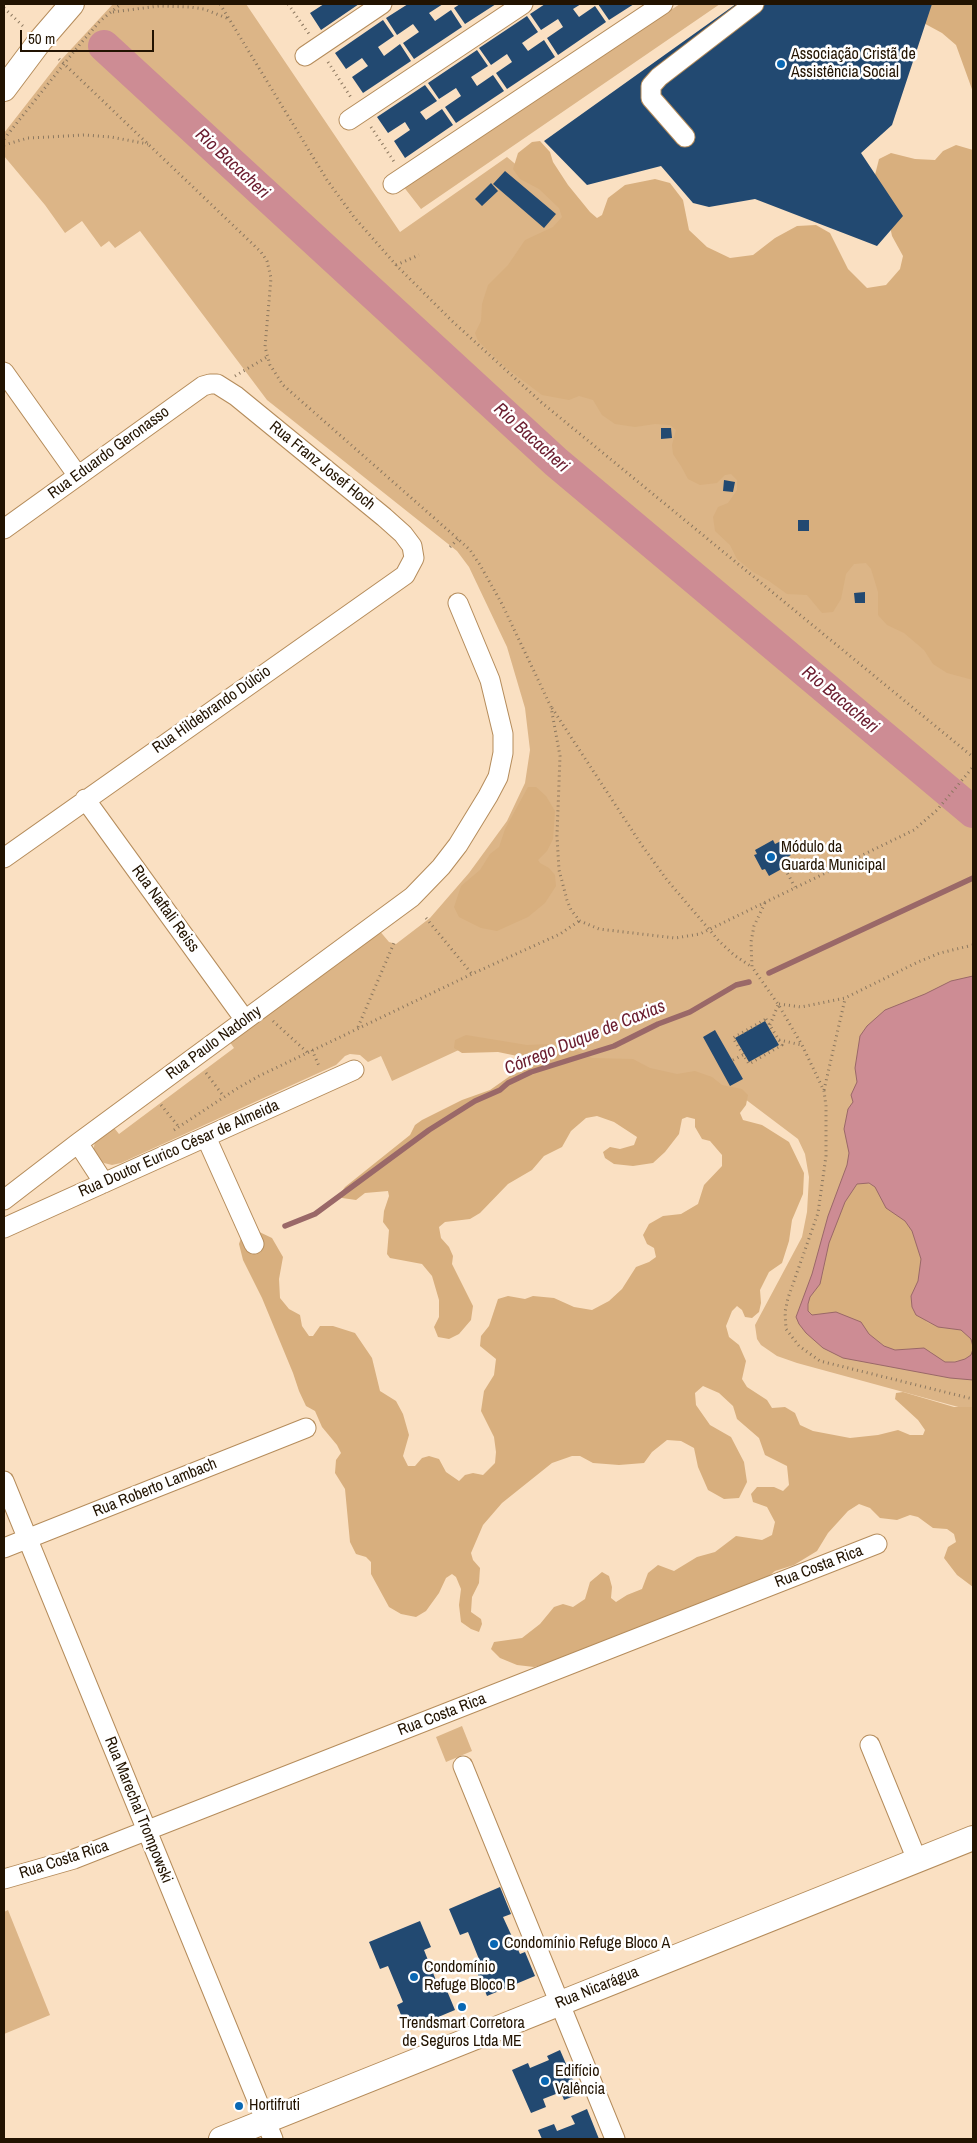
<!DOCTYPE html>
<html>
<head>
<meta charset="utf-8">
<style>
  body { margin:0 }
  #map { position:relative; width:977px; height:2143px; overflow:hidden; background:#fae0c2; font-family:"Archivo Narrow",sans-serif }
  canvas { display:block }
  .frame { position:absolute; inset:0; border:5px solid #221301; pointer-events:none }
  .scale { position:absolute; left:20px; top:30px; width:134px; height:22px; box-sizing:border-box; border:2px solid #221301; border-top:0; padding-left:6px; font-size:15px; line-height:18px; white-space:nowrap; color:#221301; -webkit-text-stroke:4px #fff; paint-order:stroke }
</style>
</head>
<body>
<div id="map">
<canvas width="977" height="2143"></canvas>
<div class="frame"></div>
<div class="scale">50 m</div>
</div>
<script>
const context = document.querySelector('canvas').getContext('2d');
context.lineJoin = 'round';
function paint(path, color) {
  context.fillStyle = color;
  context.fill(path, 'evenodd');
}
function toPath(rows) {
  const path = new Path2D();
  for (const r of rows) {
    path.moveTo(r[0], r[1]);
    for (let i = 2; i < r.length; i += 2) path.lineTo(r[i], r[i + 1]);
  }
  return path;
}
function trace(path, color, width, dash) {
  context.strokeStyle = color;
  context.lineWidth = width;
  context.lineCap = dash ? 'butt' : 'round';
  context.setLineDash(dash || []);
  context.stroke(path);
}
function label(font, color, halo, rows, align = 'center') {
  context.font = font + ' "Archivo Narrow",sans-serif';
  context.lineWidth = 5;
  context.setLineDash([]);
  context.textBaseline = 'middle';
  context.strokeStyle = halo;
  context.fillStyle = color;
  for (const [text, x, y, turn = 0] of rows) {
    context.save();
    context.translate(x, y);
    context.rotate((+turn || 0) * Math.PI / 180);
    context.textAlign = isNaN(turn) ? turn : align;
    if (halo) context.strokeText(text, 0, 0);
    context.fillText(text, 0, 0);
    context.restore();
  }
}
paint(toPath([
  [113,4,246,4,400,232,507,157,801,406,973,538,973,1411,797,1363,777,1356,761,1345,757,1339,755,1325,802,1237,807,1212,809,1177,805,1154,798,1139,745,1099,526,1053,463,1048,392,1081,381,1056,368,1062,360,1055,350,1054,345,1056,336,1065,121,1163,112,1165,104,1163,97,1159,93,1152,96,1136,111,1124,119,1134,234,1048,227,1038,378,929,389,942,396,944,430,918,469,873,507,821,525,783,530,750,525,708,507,647,469,567,457,551,267,400,140,231,115,248,109,241,101,247,82,221,65,233,45,205,4,156,4,133,61,60],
  [680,4,720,4,421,209,403,186],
  [462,1726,472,1751,446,1762,436,1737],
  [8,1910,50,2015,4,2034,4,1912]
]), '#dcb587');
paint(toPath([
  [910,4,973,4,973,92,956,45,942,33,918,20],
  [540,141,550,152,553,162,568,185,590,212,597,218,602,215,608,198,625,185,655,179,670,183,683,200,689,230,707,247,730,258,753,255,775,238,797,226,816,225,830,233,848,269,867,288,886,285,900,269,903,256,892,236,886,207,874,179,879,159,891,153,915,159,935,160,943,151,956,145,973,150,973,680,947,673,933,664,924,650,904,633,887,625,878,615,878,592,871,569,866,563,854,564,846,574,841,599,833,612,822,613,807,595,787,594,769,581,753,572,737,559,730,545,715,531,713,517,718,507,728,503,737,490,737,480,731,474,725,475,717,483,700,485,688,479,681,466,673,454,672,445,676,430,670,425,655,424,635,427,615,424,602,415,593,400,579,396,569,400,542,395,505,367,478,341,475,333,481,321,482,304,488,285,508,265,525,240,553,227,562,217,559,208,539,189,520,179,513,169,518,153,532,142],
  [528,787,536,787,546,796,555,811,553,839,547,851,538,860,540,863,549,868,555,875,556,886,545,903,528,917,497,931,481,928,459,917,454,907,461,886,480,870,490,854,499,847,505,829],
  [466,1035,527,1045,550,1044,575,1050,592,1058,633,1059,650,1068,677,1074,695,1071,712,1077,722,1085,742,1089,748,1095,746,1105,740,1113,743,1120,762,1125,789,1142,804,1173,803,1194,792,1220,789,1241,782,1263,769,1272,760,1290,761,1303,759,1312,752,1318,745,1317,742,1310,737,1306,732,1311,726,1326,729,1337,739,1345,746,1361,742,1379,747,1387,767,1400,772,1408,785,1407,795,1413,800,1425,813,1431,850,1438,878,1435,898,1430,910,1435,923,1435,925,1430,918,1420,895,1399,896,1393,903,1392,954,1407,973,1407,973,1587,957,1575,944,1558,948,1547,956,1542,954,1534,947,1529,933,1528,918,1517,910,1515,897,1520,880,1518,870,1508,859,1504,848,1511,828,1533,817,1551,794,1565,775,1571,764,1580,728,1592,577,1655,534,1667,517,1665,500,1658,491,1649,494,1642,522,1638,540,1624,554,1607,563,1604,573,1607,585,1599,590,1582,602,1572,609,1576,612,1587,611,1598,616,1602,627,1595,642,1589,648,1573,658,1565,674,1571,697,1557,715,1552,736,1536,762,1540,772,1535,775,1522,767,1507,753,1502,751,1494,757,1487,774,1487,783,1491,789,1485,787,1466,765,1455,759,1438,737,1419,733,1406,719,1393,703,1386,695,1393,696,1405,710,1425,731,1437,744,1462,747,1482,739,1498,724,1499,708,1490,698,1467,694,1448,681,1441,667,1440,652,1452,644,1463,619,1465,593,1463,580,1456,572,1456,552,1463,502,1503,483,1525,471,1553,473,1560,480,1568,479,1583,472,1597,471,1612,481,1619,482,1624,479,1632,471,1629,461,1622,459,1605,461,1589,456,1577,452,1574,446,1578,439,1593,426,1611,416,1617,401,1614,389,1607,371,1574,371,1562,366,1557,356,1554,350,1542,345,1489,335,1473,336,1460,341,1453,337,1445,322,1427,315,1411,306,1406,299,1391,293,1373,262,1298,243,1260,239,1244,243,1232,253,1229,272,1238,283,1257,279,1279,280,1298,289,1309,300,1315,302,1326,309,1336,313,1336,320,1326,333,1326,355,1333,372,1358,380,1391,396,1401,403,1414,409,1435,403,1456,408,1466,415,1466,422,1458,429,1456,439,1459,446,1472,459,1481,465,1475,473,1473,483,1475,495,1463,496,1452,494,1437,481,1411,484,1391,494,1375,496,1359,480,1346,481,1336,489,1326,498,1299,508,1296,525,1299,533,1296,554,1298,574,1307,592,1310,609,1301,622,1289,636,1267,649,1262,656,1257,654,1248,647,1244,643,1235,649,1224,663,1216,681,1214,698,1204,704,1185,722,1166,722,1155,710,1141,702,1139,695,1127,695,1119,687,1117,682,1119,679,1134,665,1152,653,1163,633,1166,614,1164,605,1158,603,1152,610,1147,620,1149,634,1145,637,1137,614,1122,597,1116,586,1118,571,1131,562,1147,544,1156,532,1170,508,1184,480,1213,470,1219,445,1222,439,1227,441,1238,449,1247,453,1256,452,1264,473,1306,471,1320,459,1334,449,1339,438,1337,434,1327,439,1317,439,1300,432,1276,422,1264,390,1258,387,1254,389,1230,383,1222,384,1211,389,1196,388,1191,365,1193,356,1200,342,1198,340,1194,345,1187,410,1135,415,1125,422,1120,462,1100,490,1090,510,1076,529,1068,529,1062,522,1057,498,1052,462,1053,454,1048,455,1040],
  [863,1183,875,1186,886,1208,905,1221,912,1231,921,1259,918,1281,911,1296,927,1323,944,1328,961,1330,971,1339,973,1349,971,1355,965,1359,945,1362,937,1358,931,1351,913,1348,895,1350,885,1346,869,1334,860,1322,825,1313,812,1315,808,1312,810,1297,815,1291,823,1275,829,1243,845,1202,858,1184]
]), '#d8af7e');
const water = toPath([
  [973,976,973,1347,971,1339,961,1330,938,1327,916,1315,912,1307,911,1296,918,1281,921,1259,912,1231,905,1221,886,1208,875,1187,869,1183,857,1184,845,1202,829,1243,820,1284,810,1297,808,1304,808,1311,812,1315,836,1312,861,1322,869,1334,884,1346,895,1350,924,1348,945,1362,955,1362,965,1359,971,1355,973,1349,973,1380,950,1378,843,1358,823,1348,806,1333,799,1324,796,1317,812,1274,828,1216,847,1165,849,1153,844,1129,848,1109,853,1102,851,1095,857,1082,855,1068,860,1036,867,1026,885,1010,925,994,951,981,973,976]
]);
paint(water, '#cd8c94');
trace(water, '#9a6868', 1);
trace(toPath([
  [769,973,973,878],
  [285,1226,315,1214,429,1130,475,1101,500,1090,508,1083,531,1072,614,1046,658,1024,690,1012,736,985,749,982]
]), '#9a6868', 5.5);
trace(toPath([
  [104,46,556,462,973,812]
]), '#cd8c94', 32);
paint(toPath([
  [324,4,359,4,321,30,310,13],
  [408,4,443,4,429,13,435,21,451,10,462,27,414,59,403,43,419,32,413,24,397,35,386,18],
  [460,4,496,4,465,24,454,8],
  [545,4,581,4,573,9,579,17,595,6,606,22,558,55,547,38,563,27,558,19,541,30,530,14],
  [598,4,634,4,609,20],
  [736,4,932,4,892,125,861,153,903,216,877,246,755,199,709,207,693,203,661,166,587,185,544,141],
  [527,16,538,32,522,43,528,51,544,40,555,57,507,89,496,73,512,62,507,54,491,65,479,48],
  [383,20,394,36,378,47,384,56,400,44,411,61,363,93,352,77,368,66,362,58,346,69,335,53],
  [477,50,488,66,471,77,477,86,493,75,504,91,456,123,445,107,461,96,456,88,439,99,428,83],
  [425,85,437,101,420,112,426,120,442,109,453,125,405,158,394,141,410,130,405,122,388,133,377,117],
  [505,171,556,214,544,228,493,184],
  [491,183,498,191,482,206,475,199],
  [661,428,671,428,672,438,661,439],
  [724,480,735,482,733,492,723,491],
  [798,520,809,520,809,531,798,531],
  [865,592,865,603,855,603,854,593],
  [773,840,775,844,783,840,791,855,784,859,787,866,769,876,765,869,762,870,754,855,757,854,755,850],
  [765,1021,779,1045,749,1062,735,1038],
  [715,1030,743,1079,730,1086,703,1037],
  [500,1887,511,1914,503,1917,520,1954,525,1952,535,1976,487,1996,477,1972,483,1969,468,1932,460,1935,449,1909],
  [420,1921,431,1947,424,1950,439,1988,445,1986,455,2010,407,2030,397,2005,403,2002,388,1966,380,1969,369,1942],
  [560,2050,579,2094,564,2100,561,2092,543,2099,546,2107,531,2113,512,2070,528,2063,530,2068,549,2060,547,2056],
  [587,2109,599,2139,542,2139,538,2130,554,2124,557,2131,575,2124,571,2116]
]), '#224971');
const minor = toPath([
  [305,56,382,4],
  [349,120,523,4],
  [685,137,651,98,651,86,659,77,754,4],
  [393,184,663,4],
  [4,372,78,476],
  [4,529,203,386,210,384,217,384,236,396,384,517,403,534,412,546,414,558,405,575,4,858],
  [85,799,245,1020],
  [206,1137,254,1244],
  [78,1143,104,1183],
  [4,1200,78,1143,412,897,441,867,458,845,488,796,498,777,503,753,503,734,490,680,458,603],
  [4,1228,354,1070],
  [4,1481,273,2139],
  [4,1548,306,1428],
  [870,1745,917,1860],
  [463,1766,615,2139],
  [4,1879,74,1859,877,1544]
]);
const major = toPath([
  [4,89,40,41,72,4],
  [221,2139,973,1838]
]);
trace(minor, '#b58c5b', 21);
trace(major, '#b58c5b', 26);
trace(toPath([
  [220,4,327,180,354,217,396,265,451,320,541,402,973,757],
  [288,4,309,34],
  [4,8,25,28],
  [113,12,159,6,190,7,204,9,229,19],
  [59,59,261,252,267,261,271,278,265,347,270,365,283,385,458,539,470,550,480,565,502,604,551,707,560,756,557,836,559,870,567,900,571,910,580,921,599,929,675,938,700,934,914,830,937,810,973,767],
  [328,62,352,99],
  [371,127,395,163],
  [4,139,76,49,100,21,121,4],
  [4,145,28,138,85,135,111,137,148,144],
  [396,265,419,255],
  [235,376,267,357],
  [450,547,458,539],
  [552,708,641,844,667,880,719,941,734,955,752,967],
  [785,869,795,887],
  [765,903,754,926,751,942,752,967,778,1004,802,1045,824,1091,826,1106,826,1156,818,1213,788,1298,785,1312,786,1329,799,1346,820,1361,973,1399],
  [426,918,472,974],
  [779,1004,801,1007,845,998,918,962,940,953,973,945],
  [766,1019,782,1045,749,1064,733,1038,766,1019],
  [273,1021,308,1053],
  [770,1025,778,1005],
  [358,1027,394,943],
  [779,1040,802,1045],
  [312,1050,319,1066],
  [733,1060,743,1055],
  [206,1073,224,1097],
  [824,1090,845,999],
  [161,1105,179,1127],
  [174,1130,238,1088,259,1076,474,973,560,934,579,921]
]), '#8b775f', 3, [1, 4]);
trace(minor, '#fff', 19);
trace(major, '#fff', 24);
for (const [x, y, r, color] of [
  [781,64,5,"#0968b4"],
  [771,857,5,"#0968b4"],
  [494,1944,5,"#0968b4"],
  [414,1977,5,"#0968b4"],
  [462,2007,5,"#0968b4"],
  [545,2081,5,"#0968b4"],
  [239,2106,5,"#0968b4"]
]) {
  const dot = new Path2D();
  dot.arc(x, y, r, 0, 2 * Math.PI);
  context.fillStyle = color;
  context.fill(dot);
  trace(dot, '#fff', 2);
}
label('16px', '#221301', '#fff', [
  ["Associação Cristã de",791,55],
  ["Assistência Social",791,73],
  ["Módulo da",781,848],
  ["Guarda Municipal",781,866],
  ["Condomínio Refuge Bloco A",504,1944],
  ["Condomínio",424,1968],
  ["Refuge Bloco B",424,1986],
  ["Trendsmart Corretora",462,2024,"center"],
  ["de Seguros Ltda ME",462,2042,"center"],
  ["Edifício",555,2072],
  ["Valência",555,2090],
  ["Hortifruti",249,2106]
], 'left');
label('16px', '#221301', '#fff', [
  ["Rua Eduardo Geronasso",109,453,-36],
  ["Rua Franz Josef Hoch",322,466,39],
  ["Rua Hildebrando Dúlcio",212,710,-35],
  ["Rua Naftali Reiss",165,909,54],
  ["Rua Paulo Nadolny",214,1043,-36],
  ["Rua Doutor Eurico César de Almeida",179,1149,-24],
  ["Rua Roberto Lambach",155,1488,-22],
  ["Rua Costa Rica",819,1567,-21],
  ["Rua Costa Rica",442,1715,-21],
  ["Rua Marechal Trompowski",138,1810,68],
  ["Rua Costa Rica",64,1860,-18],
  ["Rua Nicarágua",597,1988,-22]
]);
label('italic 18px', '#6a1c2e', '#fff', [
  ["Rio Bacacheri",232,164,43],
  ["Rio Bacacheri",531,438,42],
  ["Rio Bacacheri",840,700,40],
  ["Córrego Duque de Caxias",585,1038,-22]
]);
</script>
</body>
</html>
